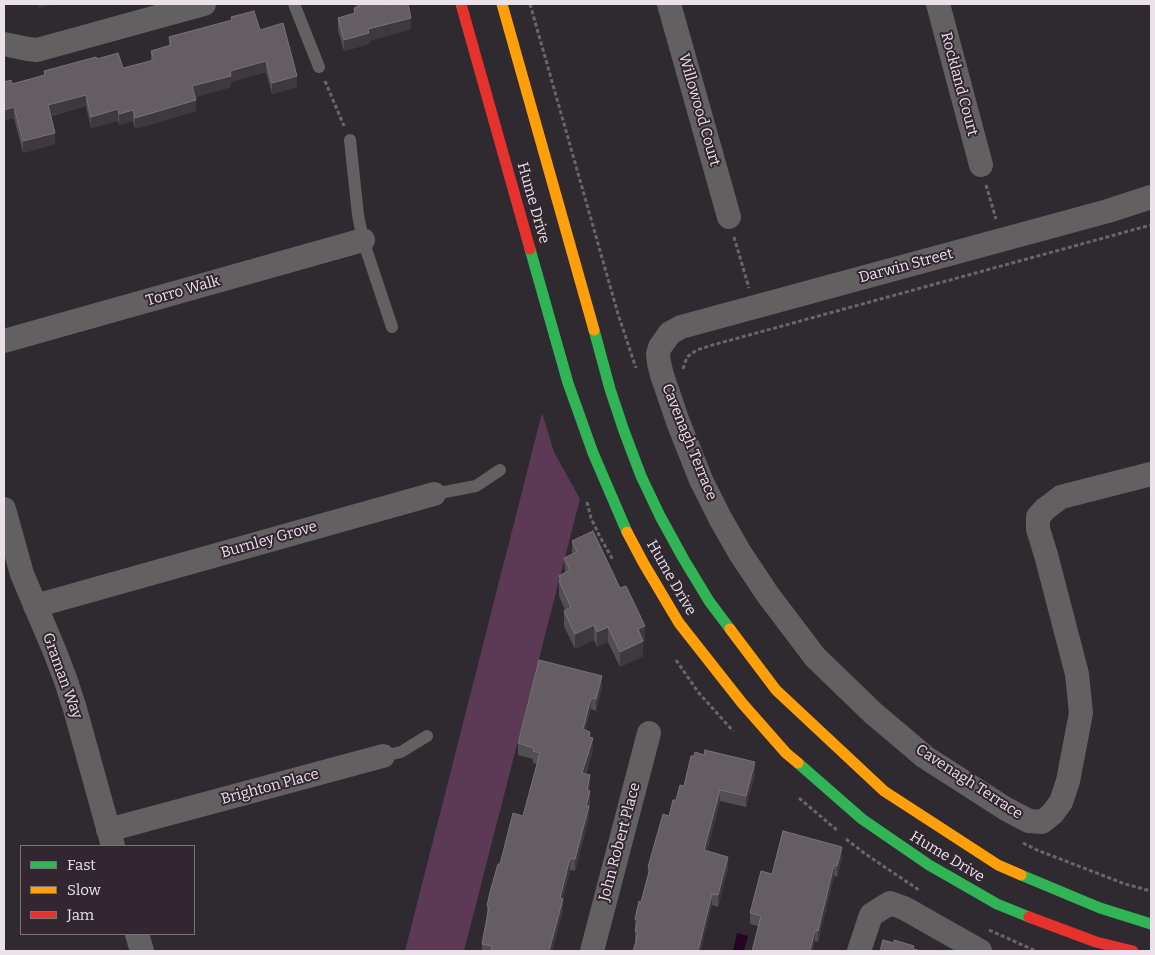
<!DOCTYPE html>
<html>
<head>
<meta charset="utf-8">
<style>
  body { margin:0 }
  #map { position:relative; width:1155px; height:955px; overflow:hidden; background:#2f2a2f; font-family:Bitter,serif }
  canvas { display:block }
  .frame { position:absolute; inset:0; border:5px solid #eae2e8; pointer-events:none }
  .legend { position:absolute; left:20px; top:845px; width:175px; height:90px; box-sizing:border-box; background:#322730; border:1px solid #7c727a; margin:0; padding:6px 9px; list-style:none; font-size:15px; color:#eae2e8 }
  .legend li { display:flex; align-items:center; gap:10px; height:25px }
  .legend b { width:25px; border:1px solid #7c727a }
</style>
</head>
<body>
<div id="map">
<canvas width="1155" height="955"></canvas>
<div class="frame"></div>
<ul class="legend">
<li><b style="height:6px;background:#30b455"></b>Fast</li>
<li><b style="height:6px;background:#ff9f0a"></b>Slow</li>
<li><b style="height:6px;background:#e5322d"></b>Jam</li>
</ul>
</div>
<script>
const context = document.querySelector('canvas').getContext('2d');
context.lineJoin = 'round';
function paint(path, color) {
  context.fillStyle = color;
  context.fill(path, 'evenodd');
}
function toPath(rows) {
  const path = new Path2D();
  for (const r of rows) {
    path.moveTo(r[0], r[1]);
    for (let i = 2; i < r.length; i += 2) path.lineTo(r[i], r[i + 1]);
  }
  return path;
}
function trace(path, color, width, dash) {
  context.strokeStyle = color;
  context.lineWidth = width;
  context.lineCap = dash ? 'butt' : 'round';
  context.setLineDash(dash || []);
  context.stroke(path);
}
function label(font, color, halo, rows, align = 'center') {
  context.font = font + ' Bitter,serif';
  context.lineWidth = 4;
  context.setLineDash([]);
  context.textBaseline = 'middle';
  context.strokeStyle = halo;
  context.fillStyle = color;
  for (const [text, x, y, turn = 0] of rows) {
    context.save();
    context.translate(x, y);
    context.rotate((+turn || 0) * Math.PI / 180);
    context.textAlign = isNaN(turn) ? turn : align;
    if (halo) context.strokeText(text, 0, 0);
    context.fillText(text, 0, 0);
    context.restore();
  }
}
paint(toPath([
  [542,413,554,452,580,499,464,951,405,951]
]), '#5c3a56');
paint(toPath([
  [737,933,748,936,744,951,733,951]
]), '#260422');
trace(toPath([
  [530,4,618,314,636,368],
  [325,81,344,126],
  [986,185,996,219],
  [734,237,749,288],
  [683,369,687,357,697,350,709,346,1151,225],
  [587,502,591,518,599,535,613,560],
  [676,660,698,692,733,731],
  [799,798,838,831],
  [846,839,864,853,919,890],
  [1023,843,1037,850,1125,884,1151,891],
  [989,930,1036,951]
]), '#696669', 3, [4, 2.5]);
trace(toPath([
  [294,4,319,67],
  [350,140,358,215,363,240,392,327],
  [434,494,476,486,500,470],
  [383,756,401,752,427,736]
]), '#636062', 12);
trace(toPath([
  [669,4,729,217],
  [938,4,981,165],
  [4,44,28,49,37,50,204,4],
  [1151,197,1108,211,681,327,670,333,660,347,658,354,659,363,662,375,678,422,701,480,720,518,740,553,768,595,815,657,873,713,925,757,1006,809,1029,821,1042,822,1052,814,1061,802,1068,781,1081,713,1077,674,1046,555,1038,529,1038,517,1045,509,1061,497,1151,474],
  [4,341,363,240],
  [4,509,22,574,55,652,66,681,75,709,113,846],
  [35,606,434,494],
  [108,830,383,756],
  [137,934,142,951],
  [592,951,649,733],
  [859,951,871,915,890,903,904,908,980,951]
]), '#636062', 24);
trace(toPath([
  [530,249,568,383,593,453,627,532],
  [594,330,610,389,624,431,641,476,660,516,683,558,709,601,730,629],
  [798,763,862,819,929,865,997,904,1029,917],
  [1021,875,1100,908,1151,924]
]), '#30b455', 11);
trace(toPath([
  [502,4,594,330],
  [627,532,644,564,679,623,742,703,786,753,798,763],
  [730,629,776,690,884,791,998,865,1021,875]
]), '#ff9f0a', 11);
trace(toPath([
  [461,4,530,249],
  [1029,917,1096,942,1133,951]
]), '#e5322d', 11);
paint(toPath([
  [355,4,391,4,411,29,369,41,369,44,344,51,338,30,338,18,354,14,354,8,356,7],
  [231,17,260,30,297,87,272,94,266,72,231,82,231,87,195,97,196,111,135,129,133,121,119,125,118,121,91,128,86,106,51,116,55,144,23,153,14,118,12,84,44,75,44,71,97,59,123,68,151,61,151,51,169,46,169,37,231,21],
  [572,541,645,641,643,642,643,656,620,667,608,642,597,647,594,640,575,649,564,626,564,611,565,610,559,596,559,576,565,573,564,558,572,554],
  [602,687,596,711,591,709,585,730,590,738,593,750,586,774,590,787,589,791,590,803,589,808,589,818,575,871,570,870,563,899,563,911,560,921,552,951,482,951,482,944,487,917,487,906,500,864,523,816,537,764,533,763,533,759,518,755,518,743],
  [704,755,755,774,746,807,720,801,707,851,728,868,718,907,712,905,635,943,635,919,641,902,648,877,648,867,669,816,684,786,694,756],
  [842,858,837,877,834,876,818,942,750,924,750,913,772,874]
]), '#534e52');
paint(toPath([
  [38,4,54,4,38,8],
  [411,18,411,29,369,41,369,44,344,51,344,40,368,29],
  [266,61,266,72,231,82,231,87,192,98,192,86,230,71],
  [297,76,297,87,272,94,272,83],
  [86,95,86,106,48,116,48,105],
  [196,100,196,111,135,129,135,118],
  [14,107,14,118,4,121,4,110],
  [118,109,118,121,91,128,91,117],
  [133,110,133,121,119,125,119,114],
  [55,133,55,144,23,153,23,141],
  [594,625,594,640,575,649,575,634],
  [645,626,645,641,643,642,643,656,620,667,620,652,638,629],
  [608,627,608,642,597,647,597,632],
  [602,676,602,687,596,711,596,699],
  [591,698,591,709,583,741,583,729],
  [593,738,593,750,582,785,582,773],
  [755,762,755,774,746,807,746,796],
  [590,775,590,787,587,801,587,790],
  [720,790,720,801,704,861,704,850],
  [590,791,589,818,575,871,575,859],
  [842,847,842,858,837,877,837,866],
  [728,857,728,868,718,907,718,895],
  [570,858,570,870,563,899,563,911,560,921,552,951,549,951,560,898],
  [834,865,834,876,818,942,818,931],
  [712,894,712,905,701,951,698,951],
  [815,930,815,942,813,951,810,951]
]), '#3e393d');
const building = toPath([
  [358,4,391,4,391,5,395,4,408,4,411,18,368,29,369,33,344,40,338,18,355,13,354,8,359,7,358,4],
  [254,11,260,30,283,23,297,76,272,83,266,61,230,71,231,76,192,86,196,100,135,118,133,110,119,114,118,109,91,117,86,95,48,105,55,133,23,141,14,107,4,110,4,82,11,80,12,84,45,75,44,71,96,57,97,59,118,53,123,68,154,60,151,51,171,45,169,37,232,20,231,17,254,11],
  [593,531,620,588,626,586,645,626,638,629,643,641,620,652,608,627,597,632,594,625,575,634,564,611,571,607,559,581,561,580,559,576,570,570,564,558,577,552,572,541,593,531],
  [539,660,602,676,596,699,591,698,583,729,590,732,589,737,593,738,582,773,590,775,587,790,590,791,586,806,589,806,575,859,570,858,560,898,563,899,560,910,549,951,491,951,492,946,482,944,489,907,487,906,490,892,498,864,500,864,513,813,523,816,540,753,533,751,534,748,518,743,539,660],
  [705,750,755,762,746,796,720,790,704,850,728,857,718,895,712,894,698,951,633,951,637,938,636,938,638,932,635,931,638,920,635,919,639,901,641,902,650,868,648,867,663,814,669,816,673,800,676,800,680,785,684,786,691,756,694,756,695,752,704,755,705,750],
  [783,831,842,847,837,866,834,865,818,931,815,930,810,951,752,951,761,916,750,913,761,871,772,874,783,831],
  [883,940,894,943,894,940,914,946,913,949,922,951,880,951,883,940]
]);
paint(building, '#645e62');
trace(building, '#797377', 1);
label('15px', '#eae2e8', '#322730', [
  ["Rockland Court",959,84,75],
  ["Willowood Court",699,110,74],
  ["Hume Drive",533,203,74],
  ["Darwin Street",906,266,-15],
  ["Torro Walk",183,291,-16],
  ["Cavenagh Terrace",689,442,68],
  ["Burnley Grove",269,540,-16],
  ["Hume Drive",671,578,60],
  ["Graman Way",62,676,70],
  ["Cavenagh Terrace",969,782,33],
  ["Brighton Place",270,787,-15],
  ["John Robert Place",620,842,-75],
  ["Hume Drive",947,857,31]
]);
</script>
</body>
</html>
